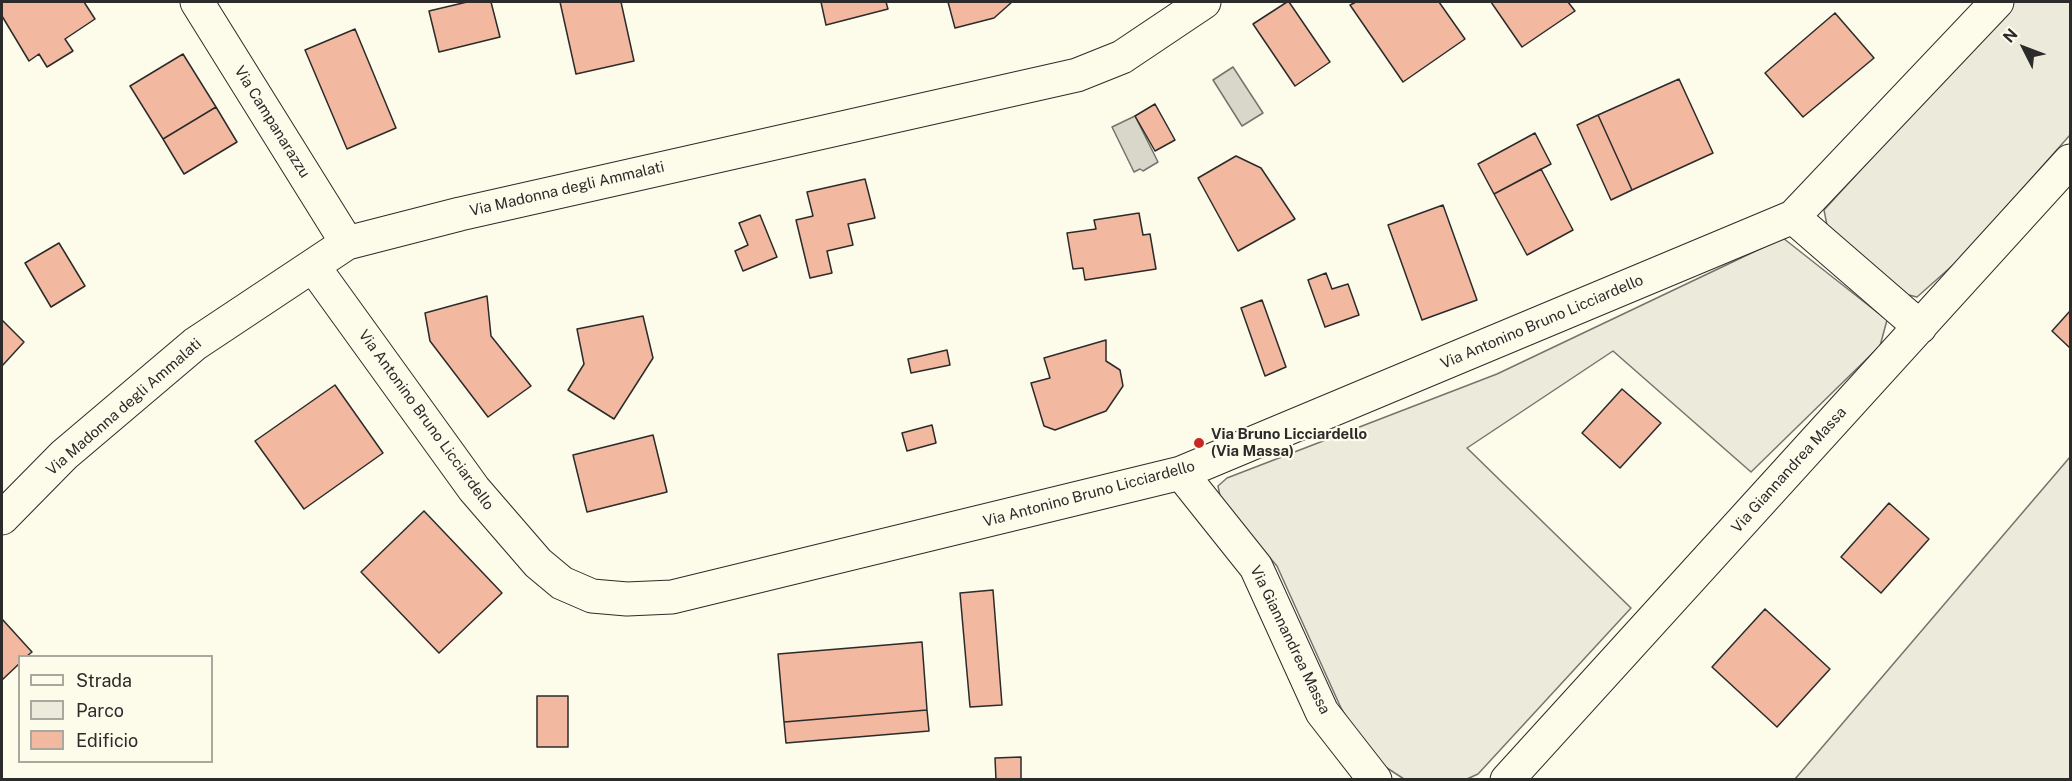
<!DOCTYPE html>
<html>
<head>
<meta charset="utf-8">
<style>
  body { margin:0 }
  #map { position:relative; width:2072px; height:781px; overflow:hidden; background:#fdfbea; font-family:"Public Sans",sans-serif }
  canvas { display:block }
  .frame { position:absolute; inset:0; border:3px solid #2b2b2b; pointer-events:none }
  .legend { position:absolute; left:18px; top:655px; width:195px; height:108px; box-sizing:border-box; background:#fdfbea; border:2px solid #a9a89e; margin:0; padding:8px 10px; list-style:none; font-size:18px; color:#2b2b2b }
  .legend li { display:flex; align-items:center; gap:12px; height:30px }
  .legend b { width:30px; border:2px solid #a9a89e }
  .north { position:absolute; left:1994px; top:18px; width:60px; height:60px; -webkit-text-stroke:4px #fdfbea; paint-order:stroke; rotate:312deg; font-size:16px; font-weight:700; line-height:24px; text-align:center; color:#2b2b2b }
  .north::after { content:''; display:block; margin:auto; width:21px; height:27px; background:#2b2b2b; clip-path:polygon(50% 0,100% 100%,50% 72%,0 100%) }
</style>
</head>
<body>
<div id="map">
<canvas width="2072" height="781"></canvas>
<div class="frame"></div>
<ul class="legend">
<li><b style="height:8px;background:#fdfbea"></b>Strada</li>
<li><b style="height:16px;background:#ecebdb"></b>Parco</li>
<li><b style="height:16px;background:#f2b8a0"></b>Edificio</li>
</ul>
<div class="north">N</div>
</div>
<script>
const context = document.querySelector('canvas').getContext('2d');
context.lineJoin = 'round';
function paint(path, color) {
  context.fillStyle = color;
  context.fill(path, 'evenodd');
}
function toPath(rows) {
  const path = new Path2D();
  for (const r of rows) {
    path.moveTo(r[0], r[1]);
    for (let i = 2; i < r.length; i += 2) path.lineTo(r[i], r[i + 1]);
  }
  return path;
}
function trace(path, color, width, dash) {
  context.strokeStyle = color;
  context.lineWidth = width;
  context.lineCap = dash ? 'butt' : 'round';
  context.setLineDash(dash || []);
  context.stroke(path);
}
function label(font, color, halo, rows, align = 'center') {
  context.font = font + ' "Public Sans",sans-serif';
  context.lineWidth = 4.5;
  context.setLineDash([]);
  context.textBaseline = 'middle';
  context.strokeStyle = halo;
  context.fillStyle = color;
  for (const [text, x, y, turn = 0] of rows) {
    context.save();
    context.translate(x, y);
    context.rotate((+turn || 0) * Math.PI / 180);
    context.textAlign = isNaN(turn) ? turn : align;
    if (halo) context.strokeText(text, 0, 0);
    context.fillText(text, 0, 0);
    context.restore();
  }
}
const green = toPath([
  [2014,2,2070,2,2070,135,1961,258,1917,297,1896,292,1827,225,1824,210,2014,2],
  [1783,238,1887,320,1880,346,1751,472,1613,351,1467,448,1631,608,1478,774,1467,779,1404,779,1384,766,1358,737,1341,708,1277,566,1221,501,1218,486,1227,478,1497,374,1783,238],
  [2070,457,2070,779,1795,779,2070,457]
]);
paint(green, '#ecebdb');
trace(green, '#74746e', 1.5);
const water = toPath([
  [1233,67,1263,113,1242,126,1213,80,1233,67],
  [1135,116,1158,162,1143,171,1140,169,1134,172,1112,127,1135,116]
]);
paint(water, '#d8d7c9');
trace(water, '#74746e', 1.5);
const building = toPath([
  [2,2,84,2,95,19,65,39,73,51,47,67,39,54,29,61,2,16,2,2],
  [467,2,491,2,500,37,439,52,429,11,467,2],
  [560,2,621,2,634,61,576,74,560,2],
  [821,2,886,2,888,9,826,25,821,2],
  [948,2,1012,2,994,18,955,28,948,2],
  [1287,2,1289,2,1330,62,1295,86,1253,24,1287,2],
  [1356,2,1439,2,1465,39,1403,82,1350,5,1356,2],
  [1491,2,1568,2,1575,11,1522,47,1491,2],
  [1835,13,1874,58,1803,117,1765,73,1835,13],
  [355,29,396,128,347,149,305,50,355,29],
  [183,54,216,107,163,139,130,86,183,54],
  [1679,79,1713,153,1632,190,1598,115,1679,79],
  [1155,104,1175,140,1155,151,1135,116,1155,104],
  [216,107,237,142,184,174,163,139,216,107],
  [1598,115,1632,190,1611,200,1577,125,1598,115],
  [1535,133,1551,164,1494,194,1478,164,1535,133],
  [1236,156,1261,168,1295,219,1238,251,1198,178,1236,156],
  [1541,169,1573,230,1527,255,1494,194,1541,169],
  [865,179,875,218,848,224,853,245,827,251,832,273,810,278,796,220,813,216,807,192,865,179],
  [1443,205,1477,300,1422,320,1388,225,1443,205],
  [1139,213,1143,235,1150,234,1156,269,1085,280,1083,268,1073,269,1067,233,1096,229,1094,220,1139,213],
  [760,215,777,257,743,271,735,251,748,245,739,223,760,215],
  [59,243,85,286,51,307,25,263,59,243],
  [1326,273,1332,289,1348,284,1359,315,1325,327,1308,280,1326,273],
  [487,296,491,336,531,386,488,417,430,341,425,313,487,296],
  [1262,300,1286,367,1265,376,1241,308,1262,300],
  [2070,311,2070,348,2052,331,2070,311],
  [643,316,653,358,614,419,568,390,584,364,577,329,643,316],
  [2,320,24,342,2,366,2,320],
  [1106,340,1106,361,1120,370,1123,386,1106,411,1055,430,1044,426,1031,383,1050,378,1044,358,1106,340],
  [947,350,950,365,911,373,908,359,947,350],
  [335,385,383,453,304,509,255,441,335,385],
  [1622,389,1661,423,1620,468,1582,433,1622,389],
  [932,425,936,443,907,451,902,433,932,425],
  [653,435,667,492,587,512,573,455,653,435],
  [1889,503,1929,539,1881,593,1841,557,1889,503],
  [424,511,502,593,439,653,361,572,424,511],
  [993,590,1002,705,970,707,960,593,993,590],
  [1765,609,1830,669,1777,727,1712,667,1765,609],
  [2,619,32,652,27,656,20,656,20,663,2,680,2,619],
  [922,642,927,710,784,722,778,654,922,642],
  [537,696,568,696,568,747,537,747,537,696],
  [927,710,929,731,786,743,784,722,927,710],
  [1021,757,1021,780,996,780,995,758,1021,757]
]);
paint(building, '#f2b8a0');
trace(building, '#2b2b2b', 1.5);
const minor = toPath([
  [197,2,347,243],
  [1793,217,1920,327],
  [313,266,474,489,538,563,562,583,592,596,627,599,672,597,1181,473,1793,217,1997,2],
  [1181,473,1256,567,1322,712,1375,780],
  [2,518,64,455,195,344,347,243,460,214,1077,75,1122,57,1204,2],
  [1507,780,2070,161]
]);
trace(minor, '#2b2b2b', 35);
trace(minor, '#fdfbea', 33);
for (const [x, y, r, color] of [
  [1199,443,6,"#c62828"]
]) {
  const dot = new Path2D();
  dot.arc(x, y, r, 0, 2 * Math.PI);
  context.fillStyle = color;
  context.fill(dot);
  trace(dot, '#fdfbea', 2);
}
label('15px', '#2b2b2b', '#fdfbea', [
  ["Via Campanarazzu",272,122,58],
  ["Via Madonna degli Ammalati",567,189,-13],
  ["Via Antonino Bruno Licciardello",1542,322,-23],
  ["Via Madonna degli Ammalati",124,407,-41],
  ["Via Antonino Bruno Licciardello",426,420,54],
  ["Via Giannandrea Massa",1789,470,-48],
  ["Via Antonino Bruno Licciardello",1089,494,-15],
  ["Via Giannandrea Massa",1290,640,64]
]);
label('bold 15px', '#2b2b2b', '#fdfbea', [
  ["Via Bruno Licciardello",1211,434],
  ["(Via Massa)",1211,451]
], 'left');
</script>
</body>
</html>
